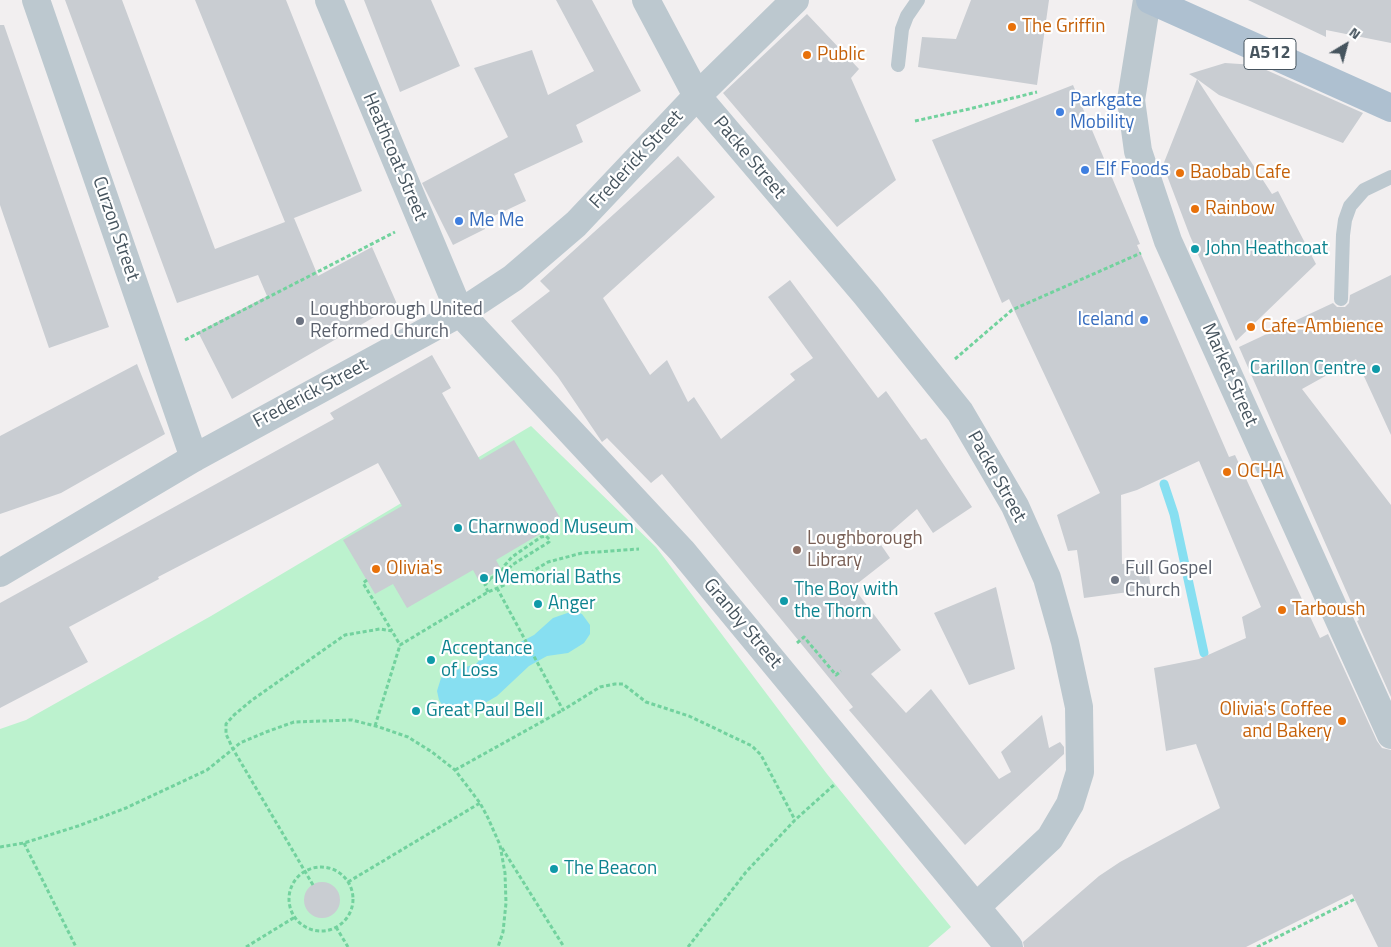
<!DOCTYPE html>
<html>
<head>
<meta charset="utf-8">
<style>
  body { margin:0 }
  #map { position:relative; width:1391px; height:947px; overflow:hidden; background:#f2eff0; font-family:"Titillium Web",sans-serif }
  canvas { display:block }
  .north { position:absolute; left:1321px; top:20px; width:50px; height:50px; -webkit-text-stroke:4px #fff; paint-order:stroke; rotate:37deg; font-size:14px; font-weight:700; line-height:20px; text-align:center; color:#46545e }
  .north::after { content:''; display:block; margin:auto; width:18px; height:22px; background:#46545e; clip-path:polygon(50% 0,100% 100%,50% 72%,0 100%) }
</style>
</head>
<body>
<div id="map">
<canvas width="1391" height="947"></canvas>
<div class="north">N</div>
</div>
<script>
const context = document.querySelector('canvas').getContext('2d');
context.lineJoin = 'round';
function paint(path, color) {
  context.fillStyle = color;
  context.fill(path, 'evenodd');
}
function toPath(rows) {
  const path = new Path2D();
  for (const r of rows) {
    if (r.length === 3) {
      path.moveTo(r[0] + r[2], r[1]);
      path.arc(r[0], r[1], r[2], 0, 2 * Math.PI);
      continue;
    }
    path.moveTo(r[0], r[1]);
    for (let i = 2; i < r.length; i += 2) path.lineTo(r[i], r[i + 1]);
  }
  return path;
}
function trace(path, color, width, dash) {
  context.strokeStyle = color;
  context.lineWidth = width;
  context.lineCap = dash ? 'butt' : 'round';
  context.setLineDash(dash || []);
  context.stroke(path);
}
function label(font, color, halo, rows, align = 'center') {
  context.font = font + ' "Titillium Web",sans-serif';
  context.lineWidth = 4.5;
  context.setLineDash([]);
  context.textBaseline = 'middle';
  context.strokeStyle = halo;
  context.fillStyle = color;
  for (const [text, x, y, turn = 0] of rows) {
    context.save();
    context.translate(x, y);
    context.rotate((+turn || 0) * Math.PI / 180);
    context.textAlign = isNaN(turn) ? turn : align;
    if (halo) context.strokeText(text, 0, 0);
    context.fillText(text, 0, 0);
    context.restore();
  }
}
paint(toPath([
  [531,426,656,547,827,774,951,927,928,947,0,947,0,729,26,720,211,616]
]), '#bcf2ce');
paint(toPath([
  [573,611,582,614,590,625,590,634,584,643,568,653,547,656,529,666,497,696,485,703,460,714,452,713,445,709,439,700,437,691,441,678,448,672,476,664,486,653,496,647,515,645,534,635,553,618]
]), '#87dff1');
trace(toPath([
  [1164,484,1174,514,1204,653]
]), '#87dff1', 9);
paint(toPath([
  [65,0,122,0,215,249,285,222,195,0,286,0,362,191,289,220,294,218,318,276,372,247,397,304,232,399,198,332,267,296,258,275,177,303],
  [364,0,431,0,460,66,400,92],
  [556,0,592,0,641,91,576,125,583,142,514,174,526,201,481,222,485,229,453,245,422,183,508,137,474,68,532,50,548,95,594,71],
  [971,0,1049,0,1037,85,918,67,922,37,956,39],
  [1248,0,1391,0,1391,43,1326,30,1326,37],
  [807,14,859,69,851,78,896,180,837,227,723,93],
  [0,25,4,25,109,327,49,348,0,205],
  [1225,63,1255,65,1363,113,1343,143,1219,95,1197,79,1272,194,1278,191,1316,264,1236,341,1190,236,1163,165,1197,79,1189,74],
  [1073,85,1140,244,1137,245,1229,457,1235,455,1320,638,1328,634,1377,741,1382,748,1391,750,1391,947,1378,947,1352,894,1246,947,1024,947,1023,942,1099,876,1120,862,1220,808,1196,744,1166,751,1154,668,1199,659,1246,638,1242,617,1261,607,1199,461,1137,490,1121,495,1122,564,1147,561,1151,589,1084,598,1077,550,1068,551,1057,515,1100,493,1009,299,1002,303,932,140],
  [678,156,715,197,603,298,650,375,667,360,688,402,694,397,721,439,795,380,790,374,813,358,768,297,790,280,878,398,886,391,921,440,926,438,972,507,933,533,917,509,879,542,890,558,853,587,901,650,871,674,906,713,931,689,999,779,1011,772,1001,752,1042,715,1049,748,1060,742,1064,747,1064,754,965,845,849,710,853,707,662,474,651,483,607,438,602,442,558,377,511,321,550,291,540,281],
  [1391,275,1391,435,1356,359,1302,389,1391,505,1391,697,1357,621,1359,620,1239,347,1333,303,1337,307,1345,307,1349,303,1350,295],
  [432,355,451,388,442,393,480,460,514,440,562,521,496,560,501,569,489,576,479,581,473,570,407,608,393,584,375,594,343,540,402,506,378,463,158,577,159,579,69,627,88,662,0,708,0,603,334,419,330,413],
  [137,364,165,434,61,493,0,514,0,436],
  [996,587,1015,669,969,685,934,613],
  [322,900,18]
]), '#c9cdd2');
trace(toPath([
  [915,121,969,109,1037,92],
  [185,340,395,232],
  [955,359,1012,310,1141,253],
  [491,578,500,574,505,565,512,557,541,537,546,536,550,540,549,542,512,565,508,570,510,582],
  [367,580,363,583,392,631],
  [497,588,563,710,600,687,615,684,623,684,646,702,689,716,752,746,761,755,795,820],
  [488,592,485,585,491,578,489,576],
  [797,643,804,637,836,675,841,671],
  [375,726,400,645],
  [455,770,563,710],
  [24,843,76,947],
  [0,847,24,843,78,826,126,808,207,770,233,749,226,734,226,724,234,715,252,700,345,635,380,629,392,631,400,645,488,592,523,577,548,562,582,553,639,549],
  [502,848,564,947],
  [321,899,32],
  [348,882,480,803],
  [313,885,233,749,240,743,266,732,294,722,352,720,379,727,408,737,432,752,455,770,480,803,488,818,500,845,505,873,506,903,503,932,498,947],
  [336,927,348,947],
  [246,947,295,917],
  [688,947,746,872,795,820,835,784],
  [1257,947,1355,899]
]), '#72d29e', 3, [4, 2.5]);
trace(toPath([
  [898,65,902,29,907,16,918,0],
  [1341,299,1343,235,1345,220,1350,206,1364,190,1391,177]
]), '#bcc8cf', 14);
trace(toPath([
  [36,0,194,458],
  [329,0,460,313,682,551,1009,947],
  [646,0,697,96,866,295,960,412,1015,506,1047,578,1065,642,1079,707,1080,772,1070,804,1050,838,976,907],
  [1147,0,1131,100,1138,151,1168,241,1391,735],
  [0,573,194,458,460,313,513,278,576,224,697,96,795,0]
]), '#bcc8cf', 28);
trace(toPath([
  [1150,0,1391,108]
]), '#aec0d0', 28);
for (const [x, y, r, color] of [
  [1012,27,5,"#e8710a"],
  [807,55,5,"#e8710a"],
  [1060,112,5,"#3f7fe0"],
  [1085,170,5,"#3f7fe0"],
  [1180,173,5,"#e8710a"],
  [1195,209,5,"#e8710a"],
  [459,221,5,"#3f7fe0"],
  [1195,249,5,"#0f9aa8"],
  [1144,320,5,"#3f7fe0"],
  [300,321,5,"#6b7280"],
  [1251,327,5,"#e8710a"],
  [1376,369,5,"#0f9aa8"],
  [1227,472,5,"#e8710a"],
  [458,528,5,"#0f9aa8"],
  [797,550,5,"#8d6e63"],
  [376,569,5,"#e8710a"],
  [484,578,5,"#0f9aa8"],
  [1115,580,5,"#6b7280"],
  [784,601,5,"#0f9aa8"],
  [538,604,5,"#0f9aa8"],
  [1282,610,5,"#e8710a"],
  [431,660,5,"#0f9aa8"],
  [416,711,5,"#0f9aa8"],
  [1342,721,5,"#e8710a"],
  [554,869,5,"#0f9aa8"]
]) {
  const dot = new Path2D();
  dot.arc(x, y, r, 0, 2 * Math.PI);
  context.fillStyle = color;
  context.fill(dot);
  trace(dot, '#fff', 2);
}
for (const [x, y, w] of [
  [1270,54,52]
]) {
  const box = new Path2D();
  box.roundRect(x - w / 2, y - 15.5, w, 31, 4);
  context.fillStyle = '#fff';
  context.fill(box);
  trace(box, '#46545e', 1);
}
label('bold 18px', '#46545e', null, [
  ["A512",1270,54]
]);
label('19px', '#c56008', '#fff', [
  ["The Griffin",1022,27],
  ["Public",817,55],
  ["Baobab Cafe",1190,173],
  ["Rainbow",1205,209],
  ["Cafe-Ambience",1261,327],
  ["OCHA",1237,472],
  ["Olivia's",386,569],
  ["Tarboush",1292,610],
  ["Olivia's Coffee",1332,710,"right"],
  ["and Bakery",1332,732,"right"]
], 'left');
label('19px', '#366cbe', '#fff', [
  ["Parkgate",1070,101],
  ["Mobility",1070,123],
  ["Elf Foods",1095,170],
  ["Me Me",469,221],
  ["Iceland",1134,320,"right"]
], 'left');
label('19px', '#46545e', '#fff', [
  ["Heathcoat Street",394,157,67],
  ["Packe Street",749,158,50],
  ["Frederick Street",637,160,-47],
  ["Curzon Street",115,229,71],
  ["Market Street",1229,375,66],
  ["Frederick Street",311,394,-28],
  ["Packe Street",996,477,61],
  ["Granby Street",742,624,50]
]);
label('19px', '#0d838f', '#fff', [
  ["John Heathcoat",1205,249],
  ["Carillon Centre",1366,369,"right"],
  ["Charnwood Museum",468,528],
  ["Memorial Baths",494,578],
  ["The Boy with",794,590],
  ["the Thorn",794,612],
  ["Anger",548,604],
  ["Acceptance",441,649],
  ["of Loss",441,671],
  ["Great Paul Bell",426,711],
  ["The Beacon",564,869]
], 'left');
label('19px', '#5b616d', '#fff', [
  ["Loughborough United",310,310],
  ["Reformed Church",310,332],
  ["Full Gospel",1125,569],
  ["Church",1125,591]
], 'left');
label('19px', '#785e54', '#fff', [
  ["Loughborough",807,539],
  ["Library",807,561]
], 'left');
</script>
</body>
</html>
